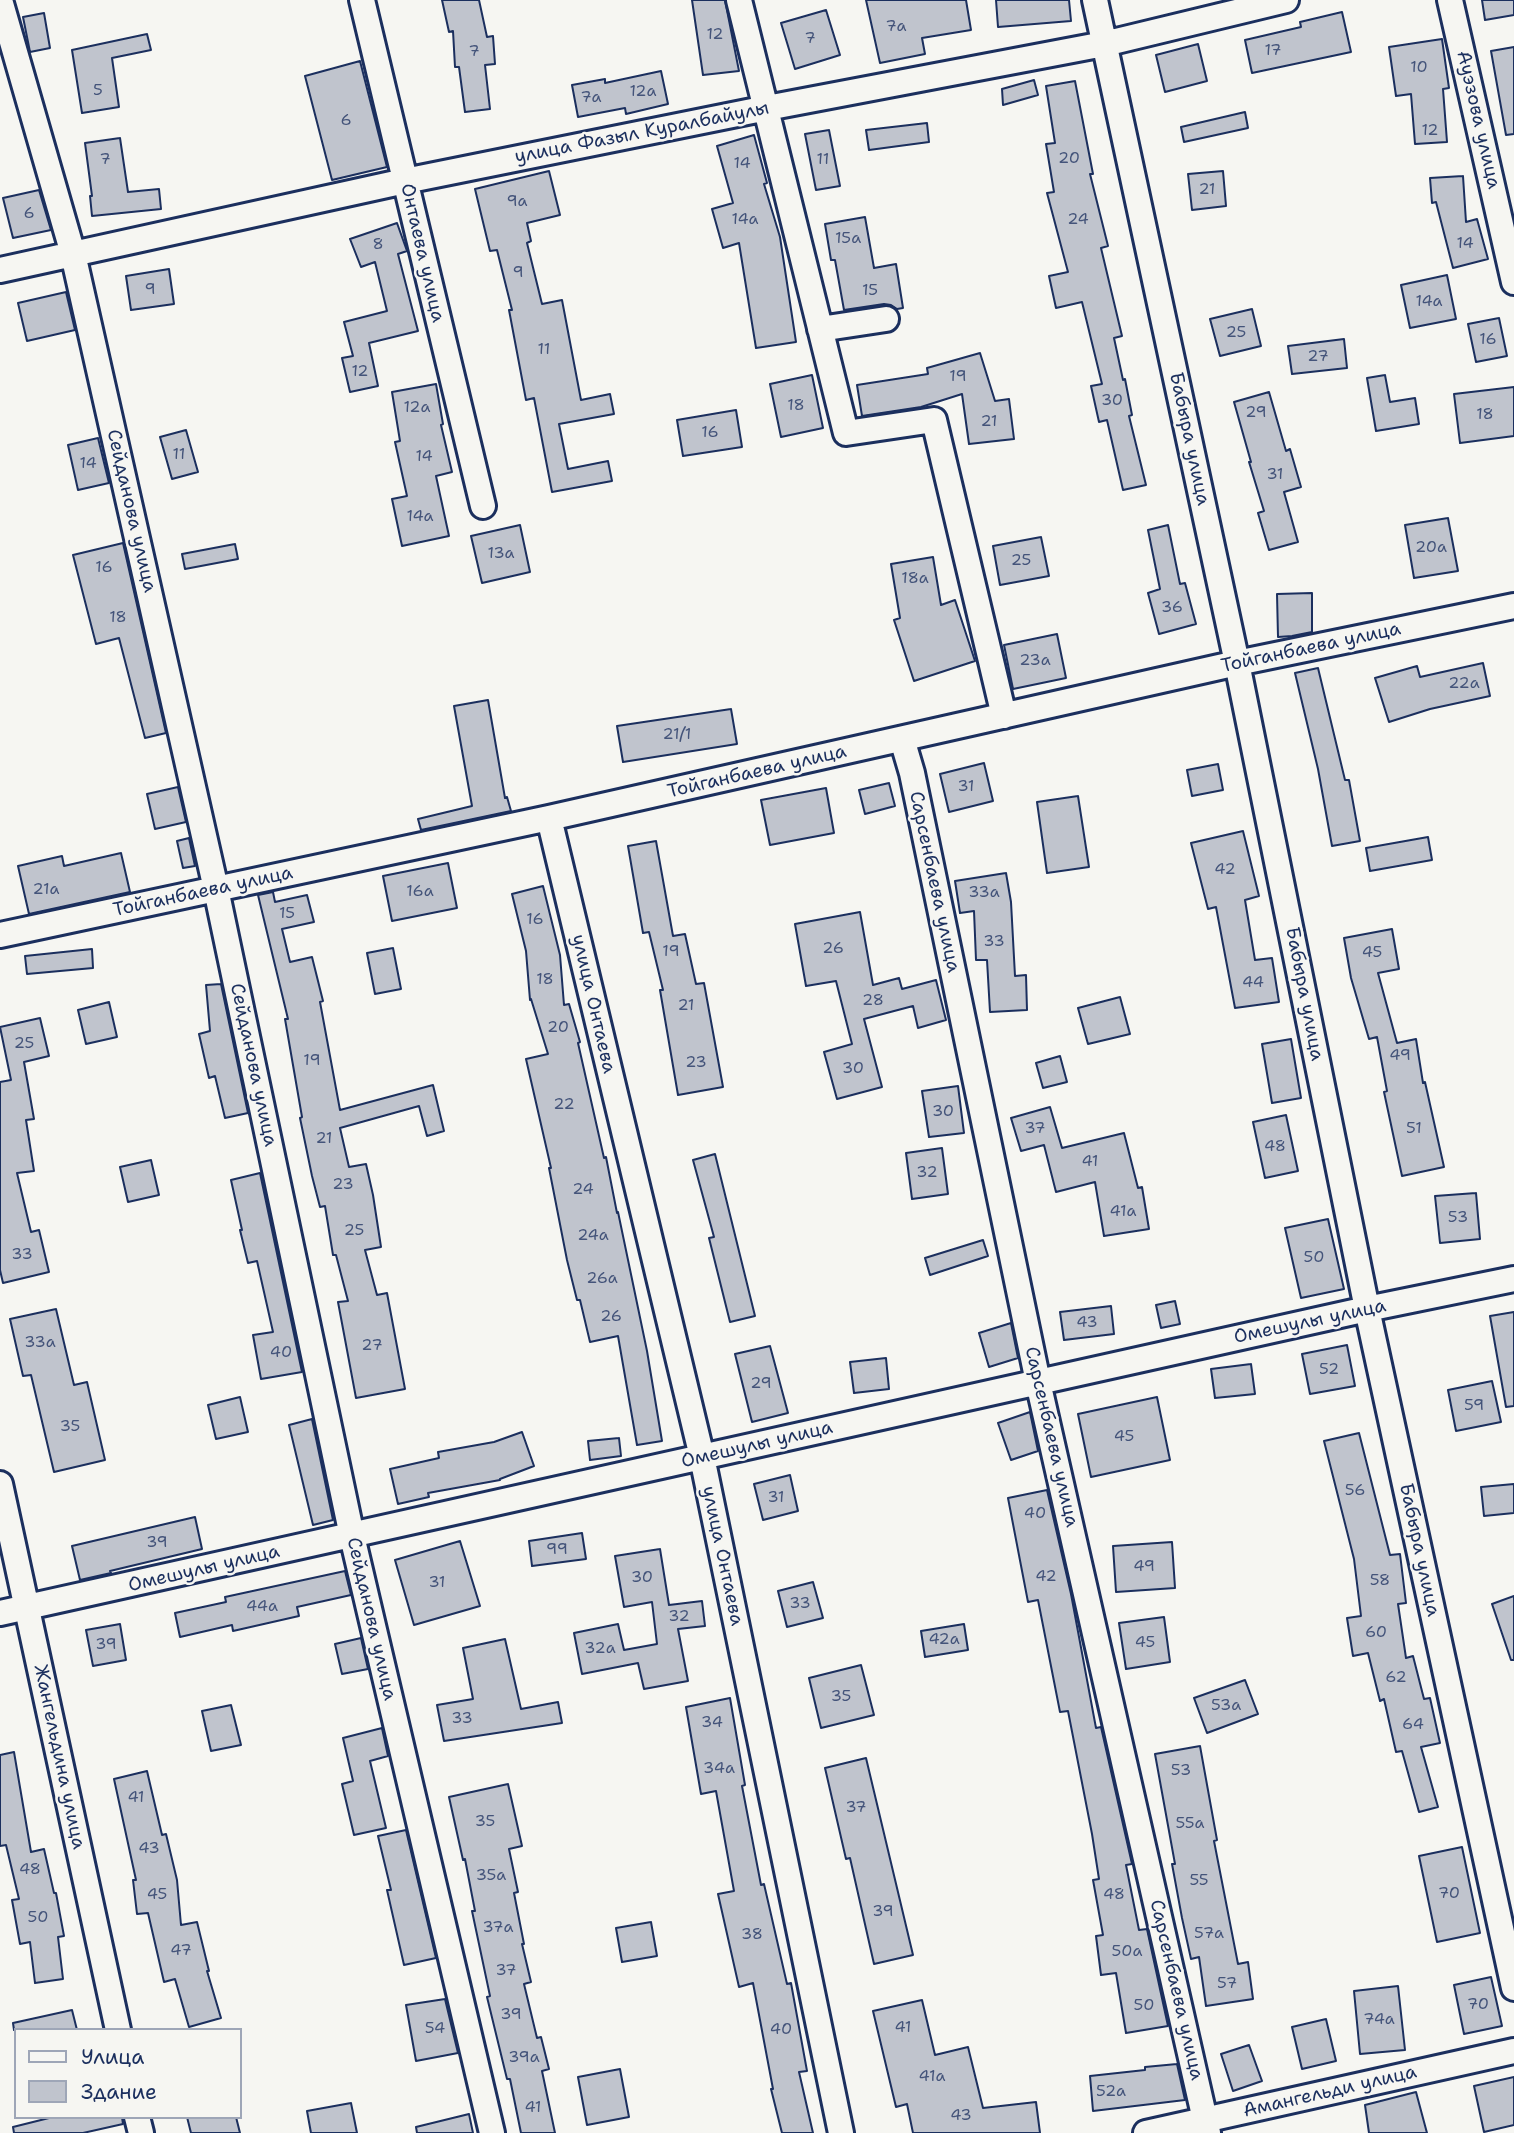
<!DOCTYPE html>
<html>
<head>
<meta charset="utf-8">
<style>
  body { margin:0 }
  #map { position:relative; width:1514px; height:2133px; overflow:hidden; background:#f6f6f2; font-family:"Shantell Sans",sans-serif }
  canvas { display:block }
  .legend { position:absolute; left:14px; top:2028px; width:228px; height:91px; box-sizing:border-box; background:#f6f6f2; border:2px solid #9ea6b7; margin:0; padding:9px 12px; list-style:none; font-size:21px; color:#1b2f5e }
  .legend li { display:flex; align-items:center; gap:14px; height:35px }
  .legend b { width:35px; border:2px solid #9ea6b7 }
</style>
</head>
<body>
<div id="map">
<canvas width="1514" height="2133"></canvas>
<ul class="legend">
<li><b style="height:9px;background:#f6f6f2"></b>Улица</li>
<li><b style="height:19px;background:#c0c4cd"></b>Здание</li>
</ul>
</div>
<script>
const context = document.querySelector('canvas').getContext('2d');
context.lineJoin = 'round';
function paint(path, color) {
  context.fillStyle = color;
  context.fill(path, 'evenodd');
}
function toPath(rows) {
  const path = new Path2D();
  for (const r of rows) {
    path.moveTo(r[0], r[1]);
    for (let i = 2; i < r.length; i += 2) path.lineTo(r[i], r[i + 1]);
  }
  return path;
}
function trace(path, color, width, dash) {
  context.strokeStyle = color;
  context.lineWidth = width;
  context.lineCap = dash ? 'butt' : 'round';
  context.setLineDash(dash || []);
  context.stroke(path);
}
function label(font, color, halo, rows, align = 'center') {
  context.font = font + ' "Shantell Sans",sans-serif';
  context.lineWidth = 5;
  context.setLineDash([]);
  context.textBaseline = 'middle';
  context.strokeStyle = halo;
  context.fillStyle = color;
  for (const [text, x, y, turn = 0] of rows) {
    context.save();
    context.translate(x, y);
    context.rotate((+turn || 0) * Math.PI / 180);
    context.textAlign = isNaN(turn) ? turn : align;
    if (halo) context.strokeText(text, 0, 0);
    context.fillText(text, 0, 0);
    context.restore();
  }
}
const building = toPath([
  [442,0,479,0,487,37,493,36,495,64,485,65,490,109,465,112,459,67,455,67,453,31,449,32,442,0],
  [692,0,725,0,739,71,703,75,692,0],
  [866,0,966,0,971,30,922,38,925,54,880,63,866,0],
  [996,0,1069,0,1071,21,998,27,996,0],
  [1482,0,1514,0,1514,15,1485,20,1482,0],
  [826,10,840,55,795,69,781,23,826,10],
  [1342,12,1351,52,1252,73,1245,40,1301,27,1300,22,1342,12],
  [44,13,50,48,30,52,23,17,44,13],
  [147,34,151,50,112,58,119,107,82,113,72,50,147,34],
  [1442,39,1449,88,1443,89,1447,142,1415,144,1411,94,1396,96,1389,47,1442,39],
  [1198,44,1207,81,1165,92,1156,55,1198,44],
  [1514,47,1514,134,1506,135,1491,51,1514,47],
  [360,61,387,167,332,180,305,76,360,61],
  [661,71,668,104,626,114,625,108,578,117,572,85,605,79,605,83,661,71],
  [1034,80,1038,95,1003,105,1002,89,1034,80],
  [1075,81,1093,174,1090,174,1108,246,1101,248,1122,336,1114,338,1123,380,1125,379,1132,415,1129,416,1146,485,1123,490,1107,420,1099,422,1091,386,1102,384,1082,302,1056,308,1049,276,1068,272,1047,193,1054,192,1046,144,1055,143,1046,86,1075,81],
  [1245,112,1248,128,1184,142,1181,127,1245,112],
  [927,123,929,142,869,150,866,130,927,123],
  [829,130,840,186,816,190,805,134,829,130],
  [754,135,767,183,764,184,780,237,796,342,756,348,739,243,723,248,712,209,733,203,717,146,754,135],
  [120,138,128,192,159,189,161,209,92,216,90,196,92,196,85,143,120,138],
  [549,171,560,215,527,223,531,241,527,243,542,304,562,300,581,400,610,394,614,414,559,424,568,469,608,461,612,481,552,492,534,398,526,400,509,310,512,310,497,250,490,251,475,189,549,171],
  [1223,171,1226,206,1192,210,1188,174,1223,171],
  [1463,176,1466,222,1477,219,1488,259,1453,268,1436,202,1432,203,1430,178,1463,176],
  [39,190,51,230,13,238,3,198,39,190],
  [865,217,874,268,896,264,903,308,897,309,891,305,884,304,844,310,835,260,831,260,825,224,865,217],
  [397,223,407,251,398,254,418,331,369,343,378,386,350,392,342,358,353,356,344,322,387,311,375,262,361,267,350,239,397,223],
  [169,269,174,304,131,310,126,276,169,269],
  [1447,275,1456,319,1410,328,1401,285,1447,275],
  [66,292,75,330,27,341,18,303,66,292],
  [1252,309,1261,346,1220,356,1210,319,1252,309],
  [1499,318,1507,356,1476,362,1468,324,1499,318],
  [1344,339,1347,368,1292,374,1288,346,1344,339],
  [980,353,995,401,1009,399,1014,439,969,444,962,394,921,407,862,416,857,385,928,374,927,368,980,353],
  [812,375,823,428,781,437,770,384,812,375],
  [1385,375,1390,402,1415,398,1419,424,1376,431,1367,378,1385,375],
  [436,384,443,424,441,425,452,472,436,476,449,536,402,546,392,499,407,496,395,442,400,441,392,392,436,384],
  [1514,387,1514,436,1460,443,1454,394,1514,387],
  [1269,392,1286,451,1290,449,1301,487,1284,492,1298,542,1269,550,1258,513,1264,511,1249,462,1251,462,1234,402,1269,392],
  [736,410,742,447,683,456,677,420,736,410],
  [186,430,198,472,172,479,160,437,186,430],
  [98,438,109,483,78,490,68,445,98,438],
  [1448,518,1458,571,1414,578,1405,525,1448,518],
  [520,525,530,572,482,583,471,536,520,525],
  [1168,525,1180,584,1185,583,1196,624,1159,634,1148,593,1160,589,1148,530,1168,525],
  [1041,537,1049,576,1000,585,993,546,1041,537],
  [123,543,166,733,145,738,119,638,96,644,73,555,123,543],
  [235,544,238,559,185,569,182,554,235,544],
  [933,557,941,605,955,600,975,661,914,681,894,620,900,618,891,564,933,557],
  [1312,593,1312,632,1292,636,1278,637,1277,594,1312,593],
  [1057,634,1066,678,1013,689,1004,645,1057,634],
  [1483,663,1490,696,1430,709,1389,722,1375,678,1417,666,1420,677,1483,663],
  [1318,668,1345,780,1349,780,1360,841,1332,846,1318,769,1295,673,1318,668],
  [488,700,505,798,507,797,511,811,421,830,418,819,472,806,454,706,488,700],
  [731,709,737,744,623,762,617,726,731,709],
  [984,763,993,801,949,812,940,774,984,763],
  [1218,764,1223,790,1192,796,1187,770,1218,764],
  [889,783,895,806,865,814,859,790,889,783],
  [178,787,186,822,155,829,147,794,178,787],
  [826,788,834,833,770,845,761,800,826,788],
  [1078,796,1089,867,1047,873,1037,802,1078,796],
  [1243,831,1259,896,1245,900,1255,960,1272,958,1279,1002,1235,1008,1216,907,1208,909,1191,843,1243,831],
  [1428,837,1432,860,1370,871,1366,848,1428,837],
  [189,838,195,866,183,868,177,841,189,838],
  [656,841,673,936,685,934,696,984,704,983,723,1087,678,1095,660,990,663,990,649,932,643,933,628,846,656,841],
  [121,853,130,892,29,914,18,866,62,856,64,866,121,853],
  [448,863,457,908,392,921,383,876,448,863],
  [1006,873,1011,902,1015,976,1026,975,1027,1010,990,1012,987,960,976,960,974,911,960,913,955,881,1006,873],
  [543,886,560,955,564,1005,569,1004,580,1042,578,1043,604,1158,606,1157,617,1213,618,1212,647,1351,662,1441,637,1445,618,1336,590,1342,580,1300,577,1300,567,1260,549,1168,551,1168,526,1059,548,1054,531,999,530,1000,526,951,512,894,543,886],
  [273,892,275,902,307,895,314,922,282,929,290,962,312,957,323,1001,320,1002,340,1110,433,1085,444,1131,427,1136,419,1106,340,1128,349,1167,366,1164,373,1195,381,1247,365,1250,377,1295,387,1293,405,1389,356,1398,338,1302,348,1301,336,1255,333,1255,325,1206,320,1207,312,1176,300,1118,302,1117,285,1019,288,1019,258,895,273,892],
  [860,912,873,985,899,978,902,989,936,980,946,1020,918,1028,913,1006,864,1019,882,1087,837,1099,824,1052,852,1044,836,981,806,986,795,924,860,912],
  [1392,929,1399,969,1378,973,1397,1043,1416,1039,1423,1083,1425,1082,1444,1167,1402,1176,1384,1092,1387,1091,1377,1037,1369,1039,1351,978,1344,938,1392,929],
  [393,948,401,989,375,994,367,953,393,948],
  [92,949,93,968,27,974,25,956,92,949],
  [221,984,248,1113,225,1118,215,1076,209,1078,199,1034,210,1031,206,985,221,984],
  [1120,997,1130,1034,1088,1044,1078,1008,1120,997],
  [109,1002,117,1037,86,1044,78,1010,109,1002],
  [40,1018,49,1056,24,1062,34,1119,26,1120,34,1171,17,1173,31,1232,39,1230,49,1272,3,1283,0,1270,0,1082,11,1080,0,1027,40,1018],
  [1291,1039,1301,1098,1272,1103,1262,1044,1291,1039],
  [1060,1056,1067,1082,1043,1088,1036,1063,1060,1056],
  [958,1086,964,1133,929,1137,922,1091,958,1086],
  [1050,1107,1062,1148,1124,1133,1138,1188,1142,1187,1149,1229,1104,1236,1095,1182,1056,1192,1044,1145,1021,1151,1011,1118,1050,1107],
  [1286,1115,1298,1171,1265,1178,1253,1122,1286,1115],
  [942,1148,948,1194,912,1199,906,1153,942,1148],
  [715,1154,755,1316,730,1322,709,1238,714,1237,693,1160,715,1154],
  [151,1160,159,1195,128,1202,120,1167,151,1160],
  [260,1173,302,1372,261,1379,253,1335,273,1332,257,1261,248,1263,240,1230,242,1230,231,1180,260,1173],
  [1476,1193,1480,1239,1440,1243,1435,1196,1476,1193],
  [1328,1219,1344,1289,1301,1298,1285,1228,1328,1219],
  [983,1240,988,1256,930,1275,925,1258,983,1240],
  [1175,1301,1180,1324,1161,1328,1156,1305,1175,1301],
  [1111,1306,1114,1334,1064,1340,1060,1312,1111,1306],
  [56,1309,74,1385,87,1382,105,1460,54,1472,31,1375,23,1376,10,1319,56,1309],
  [1514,1312,1514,1406,1506,1407,1490,1316,1514,1312],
  [1011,1323,1018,1358,989,1367,979,1333,1011,1323],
  [1347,1345,1355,1386,1310,1394,1302,1354,1347,1345],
  [770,1346,788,1413,752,1422,735,1354,770,1346],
  [886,1358,889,1389,854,1393,850,1362,886,1358],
  [1251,1364,1255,1394,1215,1398,1211,1369,1251,1364],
  [1492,1381,1501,1422,1456,1431,1448,1390,1492,1381],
  [240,1397,248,1432,216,1439,208,1405,240,1397],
  [1157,1397,1170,1460,1091,1477,1078,1414,1157,1397],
  [1030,1412,1038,1451,1011,1460,998,1423,1030,1412],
  [312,1419,333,1520,313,1525,289,1425,312,1419],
  [522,1432,534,1466,500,1479,500,1480,428,1493,429,1497,398,1504,390,1469,439,1458,438,1452,494,1442,522,1432],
  [1359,1433,1390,1555,1400,1554,1406,1603,1398,1604,1406,1658,1413,1656,1424,1699,1430,1698,1440,1743,1421,1747,1438,1807,1419,1812,1402,1751,1396,1752,1384,1699,1380,1701,1368,1653,1353,1656,1347,1618,1361,1616,1354,1559,1324,1441,1359,1433],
  [619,1438,621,1456,590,1460,588,1441,619,1438],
  [790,1475,798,1511,763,1520,754,1484,790,1475],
  [1514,1484,1514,1513,1484,1516,1481,1487,1514,1484],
  [1047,1490,1071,1594,1096,1728,1101,1727,1132,1864,1126,1865,1139,1930,1147,1929,1168,2026,1126,2033,1116,1973,1101,1975,1096,1936,1103,1935,1093,1880,1099,1879,1092,1834,1068,1711,1060,1712,1038,1600,1028,1602,1008,1498,1047,1490],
  [195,1517,202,1549,110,1571,111,1573,80,1580,72,1546,195,1517],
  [582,1533,586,1559,532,1566,529,1541,582,1533],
  [460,1541,480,1606,414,1625,395,1560,460,1541],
  [1172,1542,1175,1588,1116,1592,1113,1546,1172,1542],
  [660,1549,669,1605,702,1601,705,1626,678,1629,688,1681,644,1689,638,1663,582,1674,574,1633,618,1624,624,1650,657,1644,652,1602,624,1607,615,1556,660,1549],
  [345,1571,351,1595,297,1607,299,1616,233,1631,232,1625,180,1637,175,1613,226,1602,225,1597,345,1571],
  [813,1582,823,1618,787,1627,778,1591,813,1582],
  [1514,1596,1514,1660,1511,1660,1492,1604,1514,1596],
  [1164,1617,1170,1662,1126,1669,1119,1623,1164,1617],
  [120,1624,126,1660,93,1666,86,1630,120,1624],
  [964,1624,968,1650,925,1657,921,1631,964,1624],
  [361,1638,368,1669,342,1674,335,1644,361,1638],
  [505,1639,521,1709,558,1702,562,1723,444,1741,437,1705,473,1699,463,1648,505,1639],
  [861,1665,874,1715,821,1728,809,1678,861,1665],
  [1245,1680,1258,1714,1207,1733,1194,1698,1245,1680],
  [730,1698,745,1785,742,1786,761,1885,764,1884,787,1984,791,1983,807,2071,799,2072,813,2133,782,2133,771,2089,773,2089,753,1983,739,1987,718,1894,734,1891,716,1791,701,1794,686,1707,730,1698],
  [231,1705,241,1745,211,1751,202,1711,231,1705],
  [382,1728,388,1756,370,1761,386,1828,354,1835,342,1784,353,1781,343,1738,382,1728],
  [1200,1746,1217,1840,1214,1841,1238,1964,1248,1962,1253,1999,1206,2006,1199,1957,1191,1959,1182,1918,1172,1864,1175,1864,1155,1754,1200,1746],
  [14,1752,31,1852,44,1849,54,1893,56,1893,64,1936,58,1937,63,1979,35,1983,30,1942,20,1944,12,1900,19,1899,6,1845,0,1846,0,1755,14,1752],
  [866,1758,913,1955,874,1964,850,1858,846,1859,825,1768,866,1758],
  [147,1771,162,1835,166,1834,177,1880,181,1925,197,1922,209,1971,207,1971,221,2018,189,2027,175,1979,164,1982,148,1913,137,1914,133,1880,136,1880,114,1779,147,1771],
  [508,1784,522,1846,509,1849,518,1892,514,1893,524,1944,522,1944,531,1982,524,1984,537,2038,541,2037,549,2069,542,2071,555,2133,521,2133,510,2079,507,2079,487,1997,490,1996,472,1911,475,1911,465,1859,463,1860,449,1797,508,1784],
  [406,1830,436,1958,404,1965,387,1890,391,1890,378,1836,406,1830],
  [1462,1847,1480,1933,1437,1942,1419,1856,1462,1847],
  [651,1922,657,1956,622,1962,616,1928,651,1922],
  [1491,1977,1502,2026,1464,2034,1454,1985,1491,1977],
  [1398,1986,1405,2050,1360,2054,1354,1991,1398,1986],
  [445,1999,458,2053,416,2061,406,2005,445,1999],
  [922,2000,935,2055,968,2047,983,2108,1036,2102,1040,2133,913,2133,907,2104,896,2107,873,2011,922,2000],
  [72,2010,77,2030,14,2030,13,2023,72,2010],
  [1326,2019,1336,2061,1302,2069,1292,2027,1326,2019],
  [1249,2045,1262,2081,1233,2091,1221,2054,1249,2045],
  [1177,2064,1185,2100,1093,2111,1090,2076,1145,2070,1145,2067,1177,2064],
  [620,2069,629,2117,587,2125,578,2077,620,2069],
  [1514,2077,1514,2125,1484,2132,1474,2086,1514,2077],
  [1416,2092,1427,2133,1369,2133,1365,2105,1416,2092],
  [351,2103,357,2133,311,2133,307,2111,351,2103],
  [469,2114,473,2133,417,2133,416,2127,469,2114],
  [53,2117,122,2117,123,2124,83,2133,14,2133,13,2127,53,2117],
  [187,2117,236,2117,240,2133,191,2133,187,2117]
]);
paint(building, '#c0c4cd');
trace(building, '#1b2f5e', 2);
const minor = toPath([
  [0,0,73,254,216,889,352,1536,492,2133],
  [362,0,483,506],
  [739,0,846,433,934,420,1004,716],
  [1095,0,1237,663,1367,1309,1514,1988],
  [1450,0,1514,282],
  [0,270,405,181,767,108,1104,44,1286,0],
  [820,329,886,319],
  [902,739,912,773,1038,1382,1208,2133],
  [549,818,702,1457,841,2133],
  [0,935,549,818,1237,663,1514,606],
  [0,1484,118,2030],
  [0,1613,1367,1309,1514,1279],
  [137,2117,141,2133],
  [1146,2133,1514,2051]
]);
trace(minor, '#1b2f5e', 30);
trace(minor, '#f6f6f2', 24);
label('16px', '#44547a', null, [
  ["7а",896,27],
  ["12",715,35],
  ["7",810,39],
  ["17",1273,51],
  ["7",474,52],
  ["10",1419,68],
  ["5",98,91],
  ["12а",643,92],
  ["7а",591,98],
  ["6",346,121],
  ["12",1430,131],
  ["20",1069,159],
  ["7",105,160],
  ["11",823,160],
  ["14",742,164],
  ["21",1207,190],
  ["9а",517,202],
  ["6",29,214],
  ["14а",745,220],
  ["24",1078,220],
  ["15а",848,239],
  ["14",1465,244],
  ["8",378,245],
  ["9",518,273],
  ["9",150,290],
  ["15",870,291],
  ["14а",1429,302],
  ["25",1236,333],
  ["16",1488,340],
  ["11",544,350],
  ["27",1318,357],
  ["12",360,372],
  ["19",958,377],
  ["30",1112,401],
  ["18",796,406],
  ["12а",417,408],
  ["29",1256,413],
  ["18",1485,415],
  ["21",989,422],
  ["16",710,433],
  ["11",179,455],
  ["14",424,457],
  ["14",88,464],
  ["31",1275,475],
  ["14а",420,517],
  ["20а",1431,548],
  ["13а",501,554],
  ["25",1021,561],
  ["16",104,568],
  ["18а",915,579],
  ["36",1172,608],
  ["18",118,618],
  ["23а",1035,661],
  ["22а",1464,684],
  ["21/1",677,735],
  ["31",966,787],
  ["42",1225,870],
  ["21а",46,890],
  ["16а",420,892],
  ["33а",984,893],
  ["15",287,914],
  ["16",535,920],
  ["33",994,942],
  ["26",833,949],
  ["19",671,952],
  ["45",1372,953],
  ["18",545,980],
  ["44",1253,983],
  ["28",873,1001],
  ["21",686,1006],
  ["20",558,1028],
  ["25",24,1044],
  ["49",1400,1056],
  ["19",312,1061],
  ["23",696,1063],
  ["30",853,1069],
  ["22",564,1105],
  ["30",943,1112],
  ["37",1035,1129],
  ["51",1414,1129],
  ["21",324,1139],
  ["48",1275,1147],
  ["41",1090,1162],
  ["32",927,1173],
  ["23",343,1185],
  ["24",583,1190],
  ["41а",1123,1212],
  ["53",1458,1218],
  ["25",354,1231],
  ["24а",593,1236],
  ["33",22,1255],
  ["50",1314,1258],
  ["26а",602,1279],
  ["26",611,1317],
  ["43",1087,1323],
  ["33а",40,1343],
  ["27",372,1346],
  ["40",281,1353],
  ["52",1329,1370],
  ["29",761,1384],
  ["59",1474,1406],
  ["35",70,1427],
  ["45",1124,1437],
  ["56",1355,1491],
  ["31",776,1498],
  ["40",1035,1514],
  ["39",157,1543],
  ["99",557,1550],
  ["49",1144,1567],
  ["42",1046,1577],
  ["30",642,1578],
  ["58",1380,1581],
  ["31",437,1583],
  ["33",800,1604],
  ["44а",262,1607],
  ["32",679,1617],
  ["60",1376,1633],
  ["42а",944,1640],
  ["45",1145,1643],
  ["39",106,1645],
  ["32а",600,1649],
  ["62",1396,1678],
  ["35",841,1697],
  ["53а",1226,1706],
  ["33",462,1719],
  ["34",712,1723],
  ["64",1413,1725],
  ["34а",719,1769],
  ["53",1181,1771],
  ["41",136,1798],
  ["37",856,1808],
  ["35",485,1822],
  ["55а",1190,1824],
  ["43",149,1849],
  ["48",30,1870],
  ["35а",491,1876],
  ["55",1199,1881],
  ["70",1449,1894],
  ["45",157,1895],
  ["48",1114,1895],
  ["39",883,1912],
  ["50",38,1918],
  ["37а",498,1928],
  ["57а",1209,1934],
  ["38",752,1935],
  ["47",181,1951],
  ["50а",1127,1952],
  ["37",506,1971],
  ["57",1227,1984],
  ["70",1478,2005],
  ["50",1144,2006],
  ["39",511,2015],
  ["74а",1379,2020],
  ["41",903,2028],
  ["54",435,2029],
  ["40",781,2030],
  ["39а",524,2058],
  ["41а",932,2077],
  ["52а",1111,2092],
  ["41",533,2108],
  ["43",961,2116]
]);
label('19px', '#1b2f5e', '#f6f6f2', [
  ["Ауэзова улица",1478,120,77],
  ["улица Фазыл Куралбайулы",642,133,-11],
  ["Онтаева улица",422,253,77],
  ["Бабыра улица",1189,439,78],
  ["Сейданова улица",131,511,77],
  ["Тойганбаева улица",1311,648,-12],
  ["Тойганбаева улица",757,772,-13],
  ["Сарсенбаева улица",934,882,78],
  ["Тойганбаева улица",203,892,-12],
  ["Бабыра улица",1304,994,79],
  ["улица Онтаева",593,1004,77],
  ["Сейданова улица",253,1065,78],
  ["Омешулы улица",1310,1322,-12],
  ["Сарсенбаева улица",1051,1437,77],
  ["Омешулы улица",757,1445,-13],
  ["Бабыра улица",1419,1550,78],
  ["улица Онтаева",722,1556,78],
  ["Омешулы улица",204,1569,-13],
  ["Сейданова улица",371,1619,77],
  ["Жангельдина улица",59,1757,78],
  ["Сарсенбаева улица",1176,1990,77],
  ["Амангельди улица",1330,2092,-13]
]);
</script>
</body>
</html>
